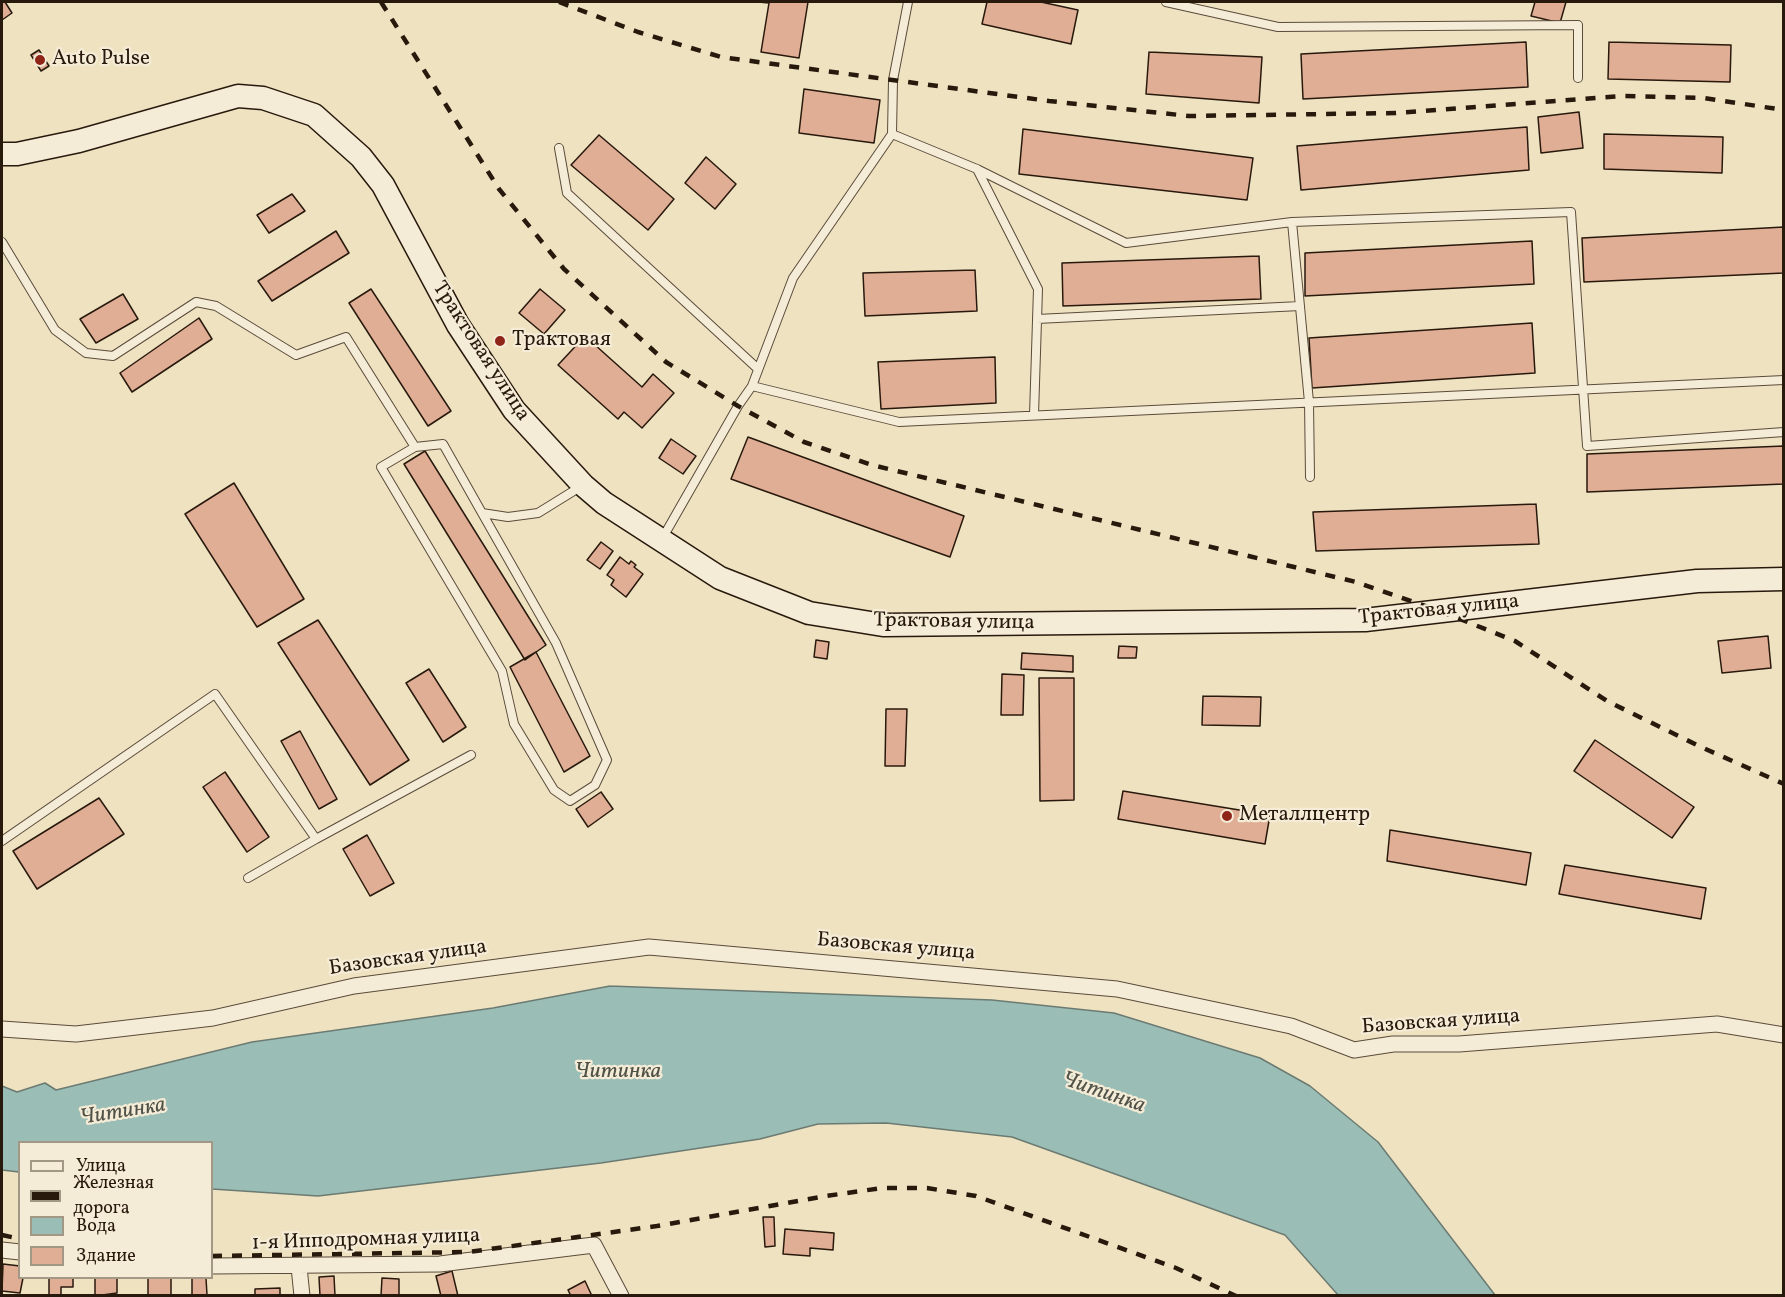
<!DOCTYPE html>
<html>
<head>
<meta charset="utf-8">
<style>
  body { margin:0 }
  #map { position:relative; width:1785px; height:1297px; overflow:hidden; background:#efe2c1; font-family:Vollkorn,serif }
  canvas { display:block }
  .frame { position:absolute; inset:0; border:3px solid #28190d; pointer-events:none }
  .legend { position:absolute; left:18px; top:1141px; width:195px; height:138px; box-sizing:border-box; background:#f5ecd7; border:2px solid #a39886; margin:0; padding:8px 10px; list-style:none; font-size:18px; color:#28190d }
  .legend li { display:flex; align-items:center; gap:12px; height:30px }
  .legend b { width:30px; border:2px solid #a39886 }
</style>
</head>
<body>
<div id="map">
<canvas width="1785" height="1297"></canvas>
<div class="frame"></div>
<ul class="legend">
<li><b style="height:8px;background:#f5ecd7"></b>Улица</li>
<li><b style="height:8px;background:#28190d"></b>Железная дорога</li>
<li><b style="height:16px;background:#9abdb6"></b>Вода</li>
<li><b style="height:16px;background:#e0ad95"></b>Здание</li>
</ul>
</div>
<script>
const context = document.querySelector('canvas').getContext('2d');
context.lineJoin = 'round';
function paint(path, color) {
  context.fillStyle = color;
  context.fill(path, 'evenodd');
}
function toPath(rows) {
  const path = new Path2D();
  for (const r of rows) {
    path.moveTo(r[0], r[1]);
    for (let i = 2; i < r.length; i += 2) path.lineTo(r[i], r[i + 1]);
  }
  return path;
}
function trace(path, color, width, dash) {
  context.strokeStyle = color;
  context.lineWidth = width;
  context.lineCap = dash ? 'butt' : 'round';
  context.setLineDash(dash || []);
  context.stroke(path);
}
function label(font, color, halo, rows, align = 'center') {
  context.font = font + ' Vollkorn,serif';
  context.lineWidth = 4.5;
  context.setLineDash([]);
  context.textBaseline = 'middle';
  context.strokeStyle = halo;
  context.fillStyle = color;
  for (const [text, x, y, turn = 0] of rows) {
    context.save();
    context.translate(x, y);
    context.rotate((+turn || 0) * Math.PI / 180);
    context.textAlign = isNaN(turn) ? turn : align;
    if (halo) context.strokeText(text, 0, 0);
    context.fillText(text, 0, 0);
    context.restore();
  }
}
const water = toPath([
  [610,986,992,1000,1114,1013,1260,1058,1310,1086,1378,1142,1495,1295,1338,1295,1285,1235,1012,1137,886,1123,818,1124,760,1139,601,1163,318,1196,212,1189,212,1142,20,1142,19,1172,2,1170,2,1086,17,1092,45,1083,56,1090,252,1042,493,1008,610,986]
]);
paint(water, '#9abdb6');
trace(water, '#6c7b72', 1.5);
const building = toPath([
  [2,2,5,2,12,13,2,20,2,2],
  [758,2,808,2,799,58,761,52,769,3,758,2],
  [987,2,1041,2,1078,10,1071,44,982,24,987,2],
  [1535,2,1566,2,1560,23,1531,16,1535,2],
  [1526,42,1528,87,1303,99,1301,54,1526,42],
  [1609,42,1731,45,1730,82,1608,79,1609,42],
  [39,50,49,66,41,71,31,55,39,50],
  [1149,52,1262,57,1259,103,1146,94,1149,52],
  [804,89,880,100,874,143,799,133,804,89],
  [1579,112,1583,148,1541,153,1538,117,1579,112],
  [1527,127,1529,170,1301,190,1297,146,1527,127],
  [1023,129,1253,158,1247,200,1019,174,1023,129],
  [1604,134,1723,137,1722,173,1604,169,1604,134],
  [599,135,674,199,648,230,571,165,599,135],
  [706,157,736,184,715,209,685,183,706,157],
  [292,194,305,211,269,233,257,215,292,194],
  [1784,227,1784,273,1584,282,1582,238,1784,227],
  [336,231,349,253,272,301,258,281,336,231],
  [1532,241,1534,284,1305,296,1305,253,1532,241],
  [1259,256,1261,299,1063,306,1062,263,1259,256],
  [975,270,977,311,865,316,863,273,975,270],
  [371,289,451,411,428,426,349,303,371,289],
  [540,289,565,310,544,334,519,313,540,289],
  [123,294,138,319,96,343,80,319,123,294],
  [199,318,212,339,132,392,120,373,199,318],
  [1532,323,1535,373,1312,388,1309,338,1532,323],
  [585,336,642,387,653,374,674,393,642,428,624,412,618,419,558,365,585,336],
  [995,357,996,403,881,409,878,362,995,357],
  [748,437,964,516,950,557,731,479,748,437],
  [671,439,696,456,683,474,659,458,671,439],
  [1784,446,1784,484,1587,492,1587,454,1784,446],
  [425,451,546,645,525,660,404,464,425,451],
  [234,483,304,599,257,627,185,514,234,483],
  [1536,504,1539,544,1316,551,1313,512,1536,504],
  [601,542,613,551,600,569,587,560,601,542],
  [620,557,629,564,631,561,636,565,634,567,643,574,626,597,611,585,614,580,607,575,620,557],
  [318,620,409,760,370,785,278,643,318,620],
  [1768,636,1771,668,1722,673,1718,641,1768,636],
  [816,640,829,642,827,659,814,657,816,640],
  [1119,646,1137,647,1136,658,1118,658,1119,646],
  [536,652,590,756,564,772,510,667,536,652],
  [1022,653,1073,656,1073,672,1021,669,1022,653],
  [429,669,466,727,443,742,406,683,429,669],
  [1002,674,1024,675,1023,715,1001,715,1002,674],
  [1039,678,1074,678,1074,800,1040,801,1039,678],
  [1203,696,1261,697,1260,726,1202,725,1203,696],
  [886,709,907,709,905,766,885,766,886,709],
  [300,731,337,799,319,809,281,741,300,731],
  [1595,740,1694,807,1672,838,1574,771,1595,740],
  [225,772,269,837,247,852,203,787,225,772],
  [1123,791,1270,815,1265,844,1118,819,1123,791],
  [601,792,613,809,588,827,576,809,601,792],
  [99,798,124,834,37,889,13,851,99,798],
  [1390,830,1531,853,1526,885,1387,861,1390,830],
  [367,835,394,883,370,896,343,849,367,835],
  [1565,865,1706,888,1701,919,1559,894,1565,865],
  [763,1217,774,1217,775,1246,765,1247,763,1217],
  [785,1229,834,1233,833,1250,810,1248,810,1256,783,1254,785,1229],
  [3,1264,20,1266,20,1278,23,1278,20,1293,2,1291,3,1264],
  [452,1271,458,1296,441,1296,436,1276,452,1271],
  [334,1276,335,1296,320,1296,319,1277,334,1276],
  [49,1278,73,1278,73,1287,61,1287,61,1296,49,1296,49,1278],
  [95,1278,117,1278,117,1293,95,1296,95,1278],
  [148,1278,171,1278,171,1296,148,1296,148,1278],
  [192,1278,206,1278,207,1295,192,1295,192,1278],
  [382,1278,399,1279,399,1296,381,1296,382,1278],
  [585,1281,592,1296,571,1296,568,1290,585,1281],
  [280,1288,280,1296,255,1296,255,1289,280,1288]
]);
paint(building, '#e0ad95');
trace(building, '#28190d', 1.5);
const service = toPath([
  [1166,2,1278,27,1578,25,1578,78],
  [892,134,893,80,908,2],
  [559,148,567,193,758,369],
  [977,169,1038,289,1034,415],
  [2,242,55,330,86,353,113,356,196,302,216,306,296,355,346,337,415,447,443,444,482,513,508,517,538,513,580,487],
  [1037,319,1300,306],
  [752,386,793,278,892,134,977,169,1126,243,1292,222],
  [415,447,381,467,502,671,514,724,554,790,570,801,595,785,607,760,556,643,482,513],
  [1310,477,1309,402,1292,222,1571,212,1587,446,1784,432],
  [662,539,738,406,752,386,899,422,1784,380],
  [2,841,215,694,316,839,471,755],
  [248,878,316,839]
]);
const minor = toPath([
  [2,1029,76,1034,213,1018,354,986,649,947,1117,989,1291,1026,1354,1050,1393,1044,1459,1044,1717,1024,1784,1035],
  [2,1250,20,1252],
  [212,1266,440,1264,594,1245,621,1296],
  [299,1267,302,1296]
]);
const secondary = toPath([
  [2,154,17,154,79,141,238,96,263,98,314,115,361,157,383,185,458,325,514,410,583,485,604,503,720,578,809,613,883,625,1365,620,1697,581,1784,579]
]);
trace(service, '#5a4b3a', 10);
trace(minor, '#5a4b3a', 17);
trace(secondary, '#28190d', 25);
trace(service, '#f5ecd7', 8);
trace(minor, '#f5ecd7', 15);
trace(secondary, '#f5ecd7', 22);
trace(toPath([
  [381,2,499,189,564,269,666,362,738,406,804,442,872,465,1356,582,1440,611,1515,641,1607,701,1701,747,1784,784],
  [559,2,638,32,721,57,1049,101,1189,116,1396,113,1623,96,1704,98,1784,110],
  [2,1235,20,1239],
  [212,1256,469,1252,657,1226,826,1196,882,1188,927,1188,976,1196,1176,1268,1236,1296]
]), '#28190d', 4.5, [10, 10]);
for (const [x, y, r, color] of [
  [40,60,6,"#8f2418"],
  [500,341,6,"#8f2418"],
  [1227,816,6,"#8f2418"]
]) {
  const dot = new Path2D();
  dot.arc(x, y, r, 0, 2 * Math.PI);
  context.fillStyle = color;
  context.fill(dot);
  trace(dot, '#f5ecd7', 2);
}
label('21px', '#28190d', '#f5ecd7', [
  ["Auto Pulse",52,60],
  ["Трактовая",512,341],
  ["Металлцентр",1239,816]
], 'left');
label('21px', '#28190d', '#f5ecd7', [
  ["Трактовая улица",480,352,57],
  ["Трактовая улица",1439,611,-6],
  ["Трактовая улица",954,623,1],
  ["Базовская улица",896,948,5],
  ["Базовская улица",408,959,-8],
  ["Базовская улица",1441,1023,-4],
  ["1-я Ипподромная улица",366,1241,-2]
]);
label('italic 22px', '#505248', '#f5ecd7', [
  ["Читинка",618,1073],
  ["Читинка",1103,1094,19],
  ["Читинка",123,1113,-9]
]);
</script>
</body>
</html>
